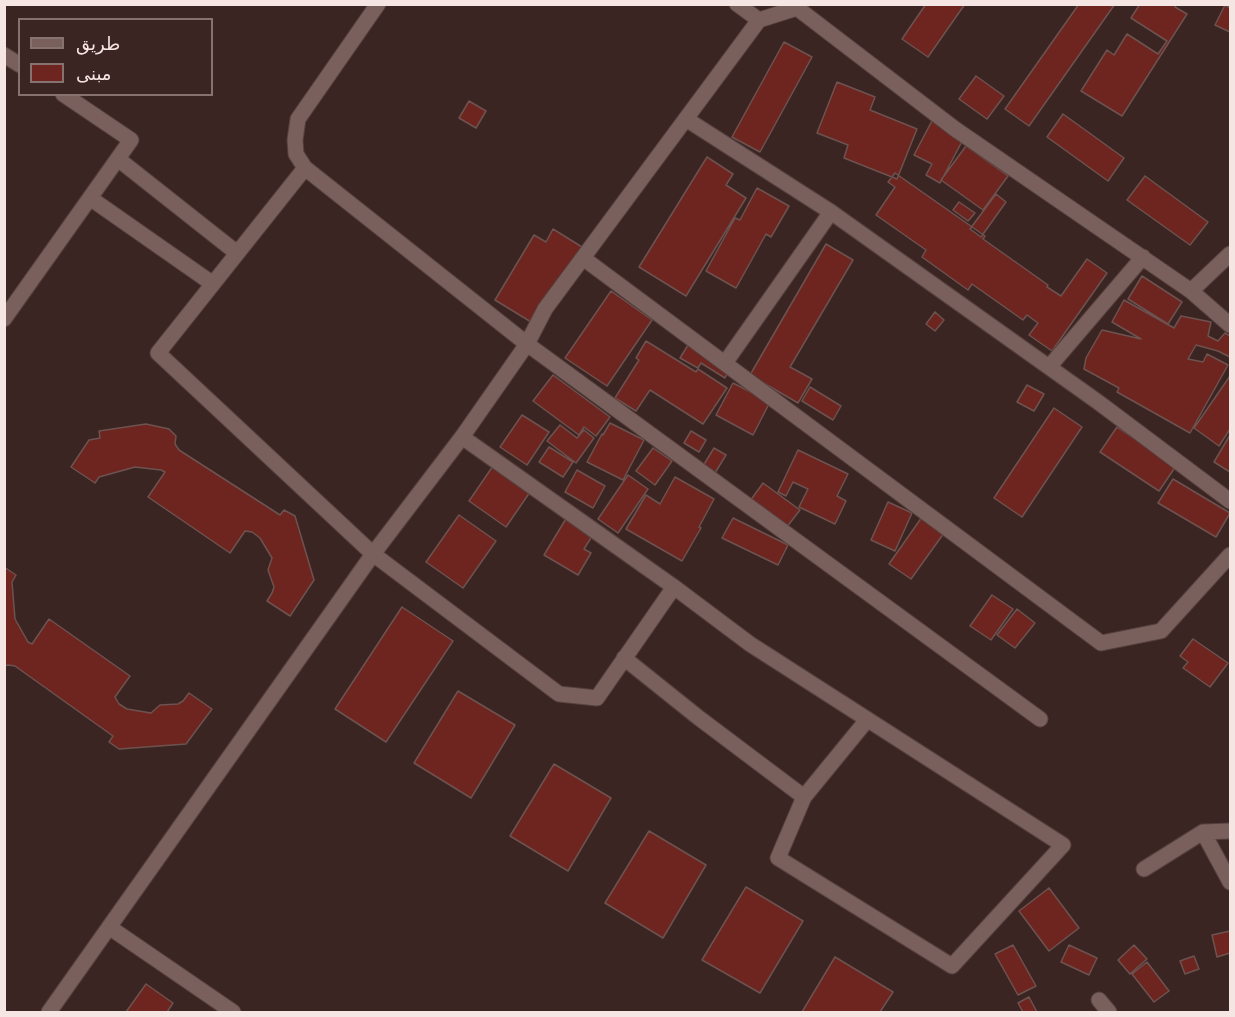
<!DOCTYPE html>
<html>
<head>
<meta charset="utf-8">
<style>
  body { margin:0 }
  #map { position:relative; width:1235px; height:1017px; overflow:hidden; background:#3b2522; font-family:"DejaVu Sans","Noto Sans Arabic",sans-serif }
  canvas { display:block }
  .frame { position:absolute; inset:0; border:6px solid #f6e6e3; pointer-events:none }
  .legend { position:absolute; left:18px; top:18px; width:195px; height:78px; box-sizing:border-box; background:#3b2522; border:2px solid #86726f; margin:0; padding:8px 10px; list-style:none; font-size:18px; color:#f6e6e3 }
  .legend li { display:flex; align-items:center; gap:12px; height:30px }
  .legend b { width:30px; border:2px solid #86726f }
</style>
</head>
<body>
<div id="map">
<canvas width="1235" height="1017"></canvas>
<div class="frame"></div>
<ul class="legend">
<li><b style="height:8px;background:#7a605c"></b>طريق</li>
<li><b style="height:16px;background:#6e241f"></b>مبنى</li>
</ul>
</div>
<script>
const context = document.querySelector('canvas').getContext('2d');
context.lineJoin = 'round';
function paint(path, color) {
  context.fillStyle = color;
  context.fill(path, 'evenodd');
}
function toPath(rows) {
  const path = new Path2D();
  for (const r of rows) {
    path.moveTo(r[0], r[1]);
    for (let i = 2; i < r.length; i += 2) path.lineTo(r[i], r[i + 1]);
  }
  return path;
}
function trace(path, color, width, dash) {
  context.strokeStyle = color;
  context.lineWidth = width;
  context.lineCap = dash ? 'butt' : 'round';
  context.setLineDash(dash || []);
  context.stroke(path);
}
const building = toPath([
  [926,4,965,4,928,57,902,39,926,4],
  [1079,4,1115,4,1029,126,1005,109,1079,4],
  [1140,4,1176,4,1175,7,1187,14,1122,116,1081,91,1107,50,1114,55,1127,34,1158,54,1167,41,1131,18,1140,4],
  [1225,5,1230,8,1230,32,1215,25,1225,5],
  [784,42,812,57,760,152,732,137,784,42],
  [976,76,1004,96,987,119,959,99,976,76],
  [837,82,875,97,870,110,917,129,897,179,844,158,848,145,817,133,837,82],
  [469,101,486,111,476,128,459,118,469,101],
  [1063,114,1124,158,1108,181,1047,137,1063,114],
  [934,117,966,134,940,183,926,175,932,164,914,155,934,117],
  [966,146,1008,176,983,210,941,180,966,146],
  [707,157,733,174,726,185,746,198,686,296,639,267,707,157],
  [895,173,985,236,983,239,1048,285,1047,287,1061,296,1087,259,1107,273,1052,351,1029,335,1038,323,1027,315,1023,320,972,284,968,290,922,257,926,250,876,215,895,187,888,182,895,173],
  [1145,176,1208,222,1190,245,1127,200,1145,176],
  [757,188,789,206,771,237,766,234,736,288,706,271,735,218,740,220,757,188],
  [996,194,1006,202,981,237,970,229,996,194],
  [959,202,975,213,968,221,953,210,959,202],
  [553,229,582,247,536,325,495,300,534,235,546,242,553,229],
  [826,244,853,260,790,367,812,379,798,403,750,375,826,244],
  [1142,276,1182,302,1168,324,1128,299,1142,276],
  [611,291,652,320,607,386,565,358,611,291],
  [1124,300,1174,328,1181,316,1211,322,1208,336,1218,341,1225,333,1230,336,1230,357,1218,351,1196,345,1188,359,1203,362,1207,354,1228,365,1190,433,1117,392,1119,388,1084,369,1086,358,1102,330,1141,339,1112,322,1124,300],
  [935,312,944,320,935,331,926,324,935,312],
  [646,341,696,372,698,369,727,388,703,424,650,390,636,411,615,398,639,360,636,358,646,341],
  [688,345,729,370,725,378,701,363,698,368,680,358,688,345],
  [553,375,610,417,596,436,584,427,579,435,533,401,553,375],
  [1230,376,1230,429,1219,446,1194,428,1230,376],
  [733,383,770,402,753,435,716,415,733,383],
  [1027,385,1044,394,1034,411,1017,402,1027,385],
  [810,387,841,406,833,420,802,401,810,387],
  [1054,408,1082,427,1022,517,994,498,1054,408],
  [522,415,549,432,527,465,500,447,522,415],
  [610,423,644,440,623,480,587,462,602,434,603,435,610,423],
  [146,424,169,429,176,436,175,444,179,450,280,515,284,510,295,516,314,580,290,616,267,601,272,593,274,587,268,570,272,558,260,538,252,532,245,531,230,553,148,497,165,472,161,470,135,467,99,477,95,483,71,467,89,440,100,438,99,431,146,424],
  [560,425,577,438,584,430,594,438,576,463,547,441,560,425],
  [1117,427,1176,466,1159,491,1100,452,1117,427],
  [691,431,706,440,699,452,684,443,691,431],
  [1230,435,1230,472,1214,462,1230,435],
  [549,447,573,462,563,477,539,462,549,447],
  [653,448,672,461,655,485,636,471,653,448],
  [714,448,726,455,715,473,703,466,714,448],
  [798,450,848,474,837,496,846,501,835,524,799,507,808,489,793,482,786,496,778,492,798,450],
  [493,466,530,492,506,527,469,501,493,466],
  [577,470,605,486,593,508,565,492,577,470],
  [628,475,648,489,618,533,598,519,628,475],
  [675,477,714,499,699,527,701,528,682,561,626,529,646,495,660,504,675,477],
  [1173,479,1230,513,1216,537,1158,503,1173,479],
  [763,483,800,510,786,528,750,501,763,483],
  [888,502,912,513,895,551,871,540,888,502],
  [459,515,496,541,463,588,426,562,459,515],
  [567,517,594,533,584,549,591,553,578,575,544,555,567,517],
  [922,517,944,533,911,579,889,564,922,517],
  [733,518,788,545,778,565,722,538,733,518],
  [4,567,16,575,12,582,15,619,28,642,32,644,49,619,130,676,115,697,119,704,127,709,151,713,160,705,178,704,183,701,189,693,212,709,186,744,119,749,109,742,113,736,15,666,8,665,4,666,4,567],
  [992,595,1013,609,991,640,970,626,992,595],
  [402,607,453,641,386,742,335,709,402,607],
  [1017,609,1035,623,1015,648,997,635,1017,609],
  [1193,639,1228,663,1210,687,1183,668,1188,662,1180,656,1193,639],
  [458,691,515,725,471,798,414,763,458,691],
  [554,764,611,798,568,871,510,836,554,764],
  [649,831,706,865,663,938,605,903,649,831],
  [746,887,803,921,760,993,702,960,746,887],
  [1049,888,1079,928,1049,951,1019,911,1049,888],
  [1230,931,1230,953,1217,957,1212,935,1230,931],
  [1013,945,1036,986,1018,995,995,954,1013,945],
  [1069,945,1097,958,1089,975,1061,962,1069,945],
  [1134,945,1147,959,1130,974,1118,960,1134,945],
  [1194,956,1199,969,1185,974,1180,961,1194,956],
  [835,957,893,992,880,1012,802,1012,835,957],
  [1147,962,1169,991,1154,1002,1132,974,1147,962],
  [146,984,173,1003,167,1012,126,1012,146,984],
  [1029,997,1037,1012,1023,1012,1018,1003,1029,997]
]);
paint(building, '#6e241f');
trace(building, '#6d5350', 1.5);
const minor = toPath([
  [378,4,298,119,295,140,296,154,305,168,527,344,1040,719],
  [737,4,759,20],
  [797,8,955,129,1191,291,1230,325],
  [4,55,20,65],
  [686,119,831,212,1098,402,1230,501],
  [118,159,237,253],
  [305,168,158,353,373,554,559,694,597,698,674,587],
  [90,198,213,284],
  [583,258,1101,643,1161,631,1230,555],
  [1191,291,1230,254],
  [4,319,131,140,63,94],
  [725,363,831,212],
  [1049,367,1143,257],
  [462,437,674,587,750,644,1063,845,952,966,778,858,804,797,699,718,624,658],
  [804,797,867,720],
  [1203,832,1230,882],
  [1144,869,1203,832,1230,831],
  [109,927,233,1012],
  [1099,1000,1109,1012],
  [49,1012,373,554,462,437,527,344,545,309,759,20,797,8,800,4]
]);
trace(minor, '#55413f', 17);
trace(minor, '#7a605c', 15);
</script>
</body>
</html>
